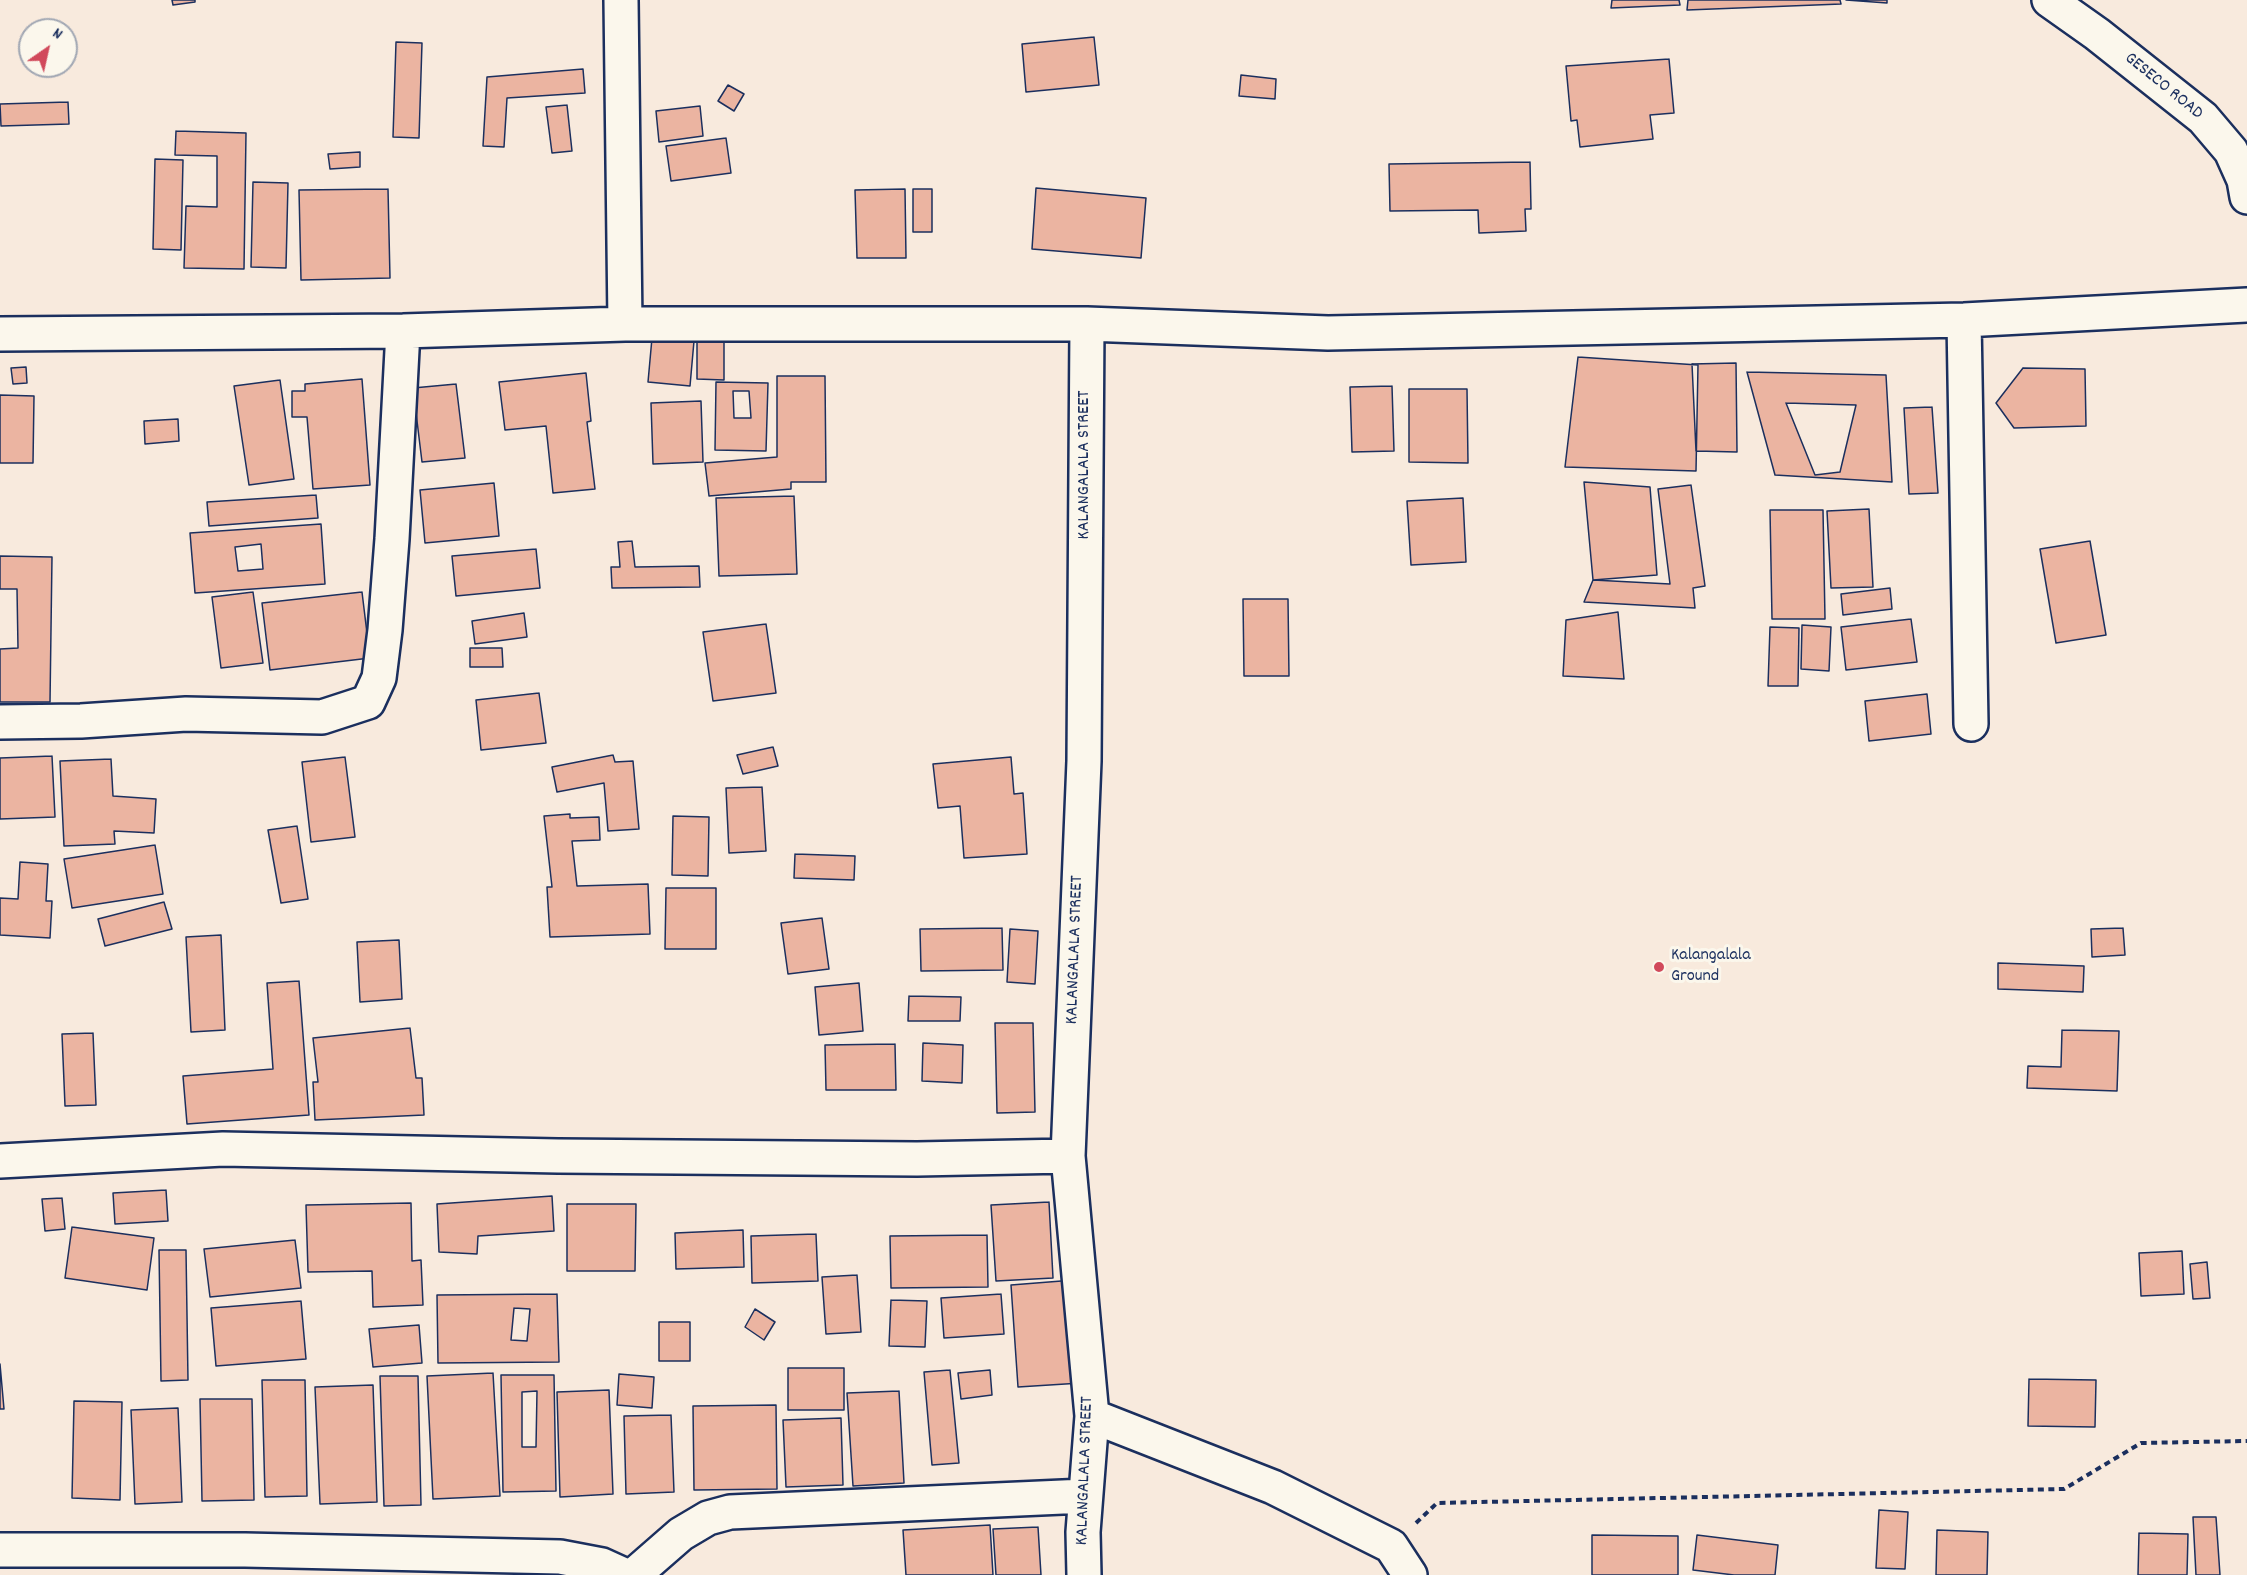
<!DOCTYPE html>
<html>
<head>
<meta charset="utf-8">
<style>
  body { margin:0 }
  #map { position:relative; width:2247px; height:1575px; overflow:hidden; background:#f8eadd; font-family:Dekko,sans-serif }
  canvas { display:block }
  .north { position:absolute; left:18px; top:18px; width:60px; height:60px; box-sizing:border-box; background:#fbf7ec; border:2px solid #a1a7b3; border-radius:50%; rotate:34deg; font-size:16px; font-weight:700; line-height:24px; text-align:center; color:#1b2f5e }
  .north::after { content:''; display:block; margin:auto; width:21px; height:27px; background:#d1495b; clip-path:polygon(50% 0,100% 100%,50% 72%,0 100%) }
</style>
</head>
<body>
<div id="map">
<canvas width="2247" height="1575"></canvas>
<div class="north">N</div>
</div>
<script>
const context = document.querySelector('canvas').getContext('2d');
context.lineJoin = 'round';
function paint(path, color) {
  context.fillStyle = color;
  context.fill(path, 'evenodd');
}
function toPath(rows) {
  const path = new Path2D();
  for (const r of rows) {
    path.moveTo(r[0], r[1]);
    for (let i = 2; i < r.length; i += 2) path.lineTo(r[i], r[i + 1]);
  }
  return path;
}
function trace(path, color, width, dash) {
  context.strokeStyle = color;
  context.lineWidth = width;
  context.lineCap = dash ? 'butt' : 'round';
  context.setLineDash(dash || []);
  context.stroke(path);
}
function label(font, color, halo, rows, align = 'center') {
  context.font = font + ' Dekko,sans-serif';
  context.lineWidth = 6;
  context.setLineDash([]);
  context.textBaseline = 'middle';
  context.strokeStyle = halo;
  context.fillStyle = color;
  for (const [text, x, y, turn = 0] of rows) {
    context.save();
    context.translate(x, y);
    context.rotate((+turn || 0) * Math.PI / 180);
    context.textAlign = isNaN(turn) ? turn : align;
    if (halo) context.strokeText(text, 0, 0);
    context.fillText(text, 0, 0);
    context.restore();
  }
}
const building = toPath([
  [172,0,195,0,195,2,173,5,172,0],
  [1612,0,1679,0,1680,5,1611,8,1612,0],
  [1688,0,1840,0,1841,4,1687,10,1688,0],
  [1846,0,1887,0,1887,3,1846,0],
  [1094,37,1099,85,1026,92,1022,44,1094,37],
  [396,42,422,43,419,138,393,137,396,42],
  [1669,59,1674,113,1650,115,1653,139,1580,147,1577,120,1571,121,1566,66,1669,59],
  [583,69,585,93,507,98,504,147,483,146,487,77,583,69],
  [1241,75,1276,79,1275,99,1239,96,1241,75],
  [728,85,744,94,734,111,718,101,728,85],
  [68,102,69,124,1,126,0,104,68,102],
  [567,105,572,151,552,153,546,107,567,105],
  [700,106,703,136,659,142,656,111,700,106],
  [176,131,246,133,244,269,184,268,186,206,217,207,217,156,175,155,176,131],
  [726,138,731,173,671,181,666,146,726,138],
  [360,152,360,167,330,169,328,154,360,152],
  [155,159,183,160,181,250,153,249,155,159],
  [1530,162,1531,209,1525,209,1526,231,1479,233,1478,210,1390,211,1389,164,1530,162],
  [253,182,288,183,286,268,251,267,253,182],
  [1036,188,1146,198,1141,258,1032,249,1036,188],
  [388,189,390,278,301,280,299,190,388,189],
  [905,189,906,258,857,258,855,190,905,189],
  [913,189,932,189,932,232,913,232,913,189],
  [652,338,694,341,690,386,648,382,652,338],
  [697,341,724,341,724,380,697,379,697,341],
  [1578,357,1698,365,1696,471,1565,467,1578,357],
  [1736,363,1737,452,1696,451,1692,364,1736,363],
  [26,367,27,383,13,384,11,368,26,367],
  [2023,368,2085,369,2086,426,2014,428,1996,403,2023,368],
  [1747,372,1886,375,1892,482,1775,475,1747,372],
  [1786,403,1856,405,1840,472,1815,475,1786,403],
  [586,373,591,421,587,422,595,489,553,493,546,426,505,430,499,382,586,373],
  [777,376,825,376,826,482,791,482,791,489,709,496,705,463,777,457,777,376],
  [362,379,370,485,313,489,307,417,292,417,292,391,305,391,305,384,362,379],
  [280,380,294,479,249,485,234,386,280,380],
  [716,382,768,383,766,451,715,450,716,382],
  [733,391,749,391,751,418,734,418,733,391],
  [456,384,465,458,422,462,413,388,456,384],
  [1392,386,1394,451,1352,452,1350,387,1392,386],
  [1409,389,1467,389,1468,463,1409,462,1409,389],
  [0,395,34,396,33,463,0,463,0,395],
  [701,401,703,462,653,464,651,403,701,401],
  [1932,407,1938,493,1909,494,1904,408,1932,407],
  [178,419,179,441,145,444,144,421,178,419],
  [1584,482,1650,487,1657,575,1593,580,1584,482],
  [494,483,499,536,425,543,420,490,494,483],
  [1691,485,1705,586,1693,588,1695,608,1584,602,1593,580,1670,584,1658,489,1691,485],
  [316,495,318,518,209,526,207,502,316,495],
  [794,496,797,574,719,576,716,498,794,496],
  [1463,498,1466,562,1411,565,1407,501,1463,498],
  [1869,509,1873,587,1831,588,1827,511,1869,509],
  [1770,510,1823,510,1825,619,1772,619,1770,510],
  [321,524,325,584,195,593,190,533,321,524],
  [261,544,263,569,238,571,235,547,261,544],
  [632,541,635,567,699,566,700,587,612,588,611,567,620,567,618,542,632,541],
  [2090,541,2106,635,2056,643,2040,549,2090,541],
  [536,549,540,588,456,596,452,556,536,549],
  [0,556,52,557,50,702,0,702,0,649,18,648,17,589,0,589,0,556],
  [1890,588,1892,609,1843,615,1841,594,1890,588],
  [253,592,263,663,221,668,212,597,253,592],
  [362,592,370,658,270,670,262,603,362,592],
  [1243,599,1288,599,1289,676,1244,676,1243,599],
  [1618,612,1624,679,1563,676,1566,620,1618,612],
  [524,613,527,637,475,644,472,621,524,613],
  [1911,619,1917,662,1846,670,1841,627,1911,619],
  [766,624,776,693,713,701,703,632,766,624],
  [1802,625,1831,627,1829,671,1801,669,1802,625],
  [1770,627,1799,628,1798,686,1768,686,1770,627],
  [470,648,502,648,503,667,470,667,470,648],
  [539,693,546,743,481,750,476,700,539,693],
  [1927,694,1931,734,1869,741,1865,701,1927,694],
  [773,747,778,766,743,774,737,755,773,747],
  [613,755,615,762,633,761,639,829,608,831,604,783,557,792,552,767,613,755],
  [52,756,55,817,0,819,0,758,52,756],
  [345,757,355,837,311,842,302,762,345,757],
  [1011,757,1014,794,1023,793,1027,854,964,858,960,806,938,808,933,764,1011,757],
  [111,759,113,796,156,799,154,833,114,831,115,844,64,846,60,761,111,759],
  [762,787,766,851,729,853,726,788,762,787],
  [570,814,570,818,599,817,600,840,572,841,577,886,648,884,650,934,550,937,547,887,552,887,544,816,570,814],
  [673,816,709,817,708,876,672,875,673,816],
  [297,826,308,899,281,903,268,830,297,826],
  [155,845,163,894,72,908,64,859,155,845],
  [795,854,855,856,854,880,794,878,795,854],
  [20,862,48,864,46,901,52,901,50,938,0,935,0,898,18,899,20,862],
  [666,888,716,888,716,949,665,949,666,888],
  [164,902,172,929,105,946,98,919,164,902],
  [822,918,829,969,788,974,781,923,822,918],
  [1002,928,1003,970,921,971,920,929,1002,928],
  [2123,928,2125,955,2092,957,2091,929,2123,928],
  [1010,929,1038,931,1035,984,1007,982,1010,929],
  [221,935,225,1030,191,1032,186,937,221,935],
  [399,940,402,999,360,1002,357,942,399,940],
  [1998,963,2084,966,2083,992,1998,989,1998,963],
  [299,981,309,1115,187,1124,183,1076,273,1069,267,983,299,981],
  [859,983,863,1031,819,1035,815,987,859,983],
  [909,996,961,997,960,1021,908,1021,909,996],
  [995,1023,1033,1023,1035,1112,997,1113,995,1023],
  [410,1028,416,1078,422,1078,424,1115,315,1120,313,1082,318,1082,313,1038,410,1028],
  [2062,1030,2119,1031,2117,1091,2027,1088,2028,1066,2061,1067,2062,1030],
  [93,1033,96,1105,65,1106,62,1034,93,1033],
  [923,1043,963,1045,962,1083,922,1081,923,1043],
  [895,1044,896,1090,826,1090,825,1045,895,1044],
  [166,1190,168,1221,115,1224,113,1193,166,1190],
  [552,1196,554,1231,478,1236,477,1254,439,1252,437,1204,552,1196],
  [62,1198,65,1229,45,1231,42,1199,62,1198],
  [1049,1202,1053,1278,996,1281,991,1205,1049,1202],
  [411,1203,412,1261,421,1260,423,1305,373,1307,372,1271,308,1272,306,1205,411,1203],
  [567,1204,636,1204,635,1271,567,1271,567,1204],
  [72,1227,154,1238,147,1290,65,1278,72,1227],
  [743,1230,744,1267,676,1269,675,1233,743,1230],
  [816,1234,818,1281,752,1283,751,1236,816,1234],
  [987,1235,988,1287,891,1288,890,1236,987,1235],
  [295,1240,301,1288,210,1297,204,1249,295,1240],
  [159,1250,186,1250,188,1380,161,1381,159,1250],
  [2182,1251,2184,1294,2141,1296,2139,1253,2182,1251],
  [2207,1262,2210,1298,2193,1299,2190,1264,2207,1262],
  [857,1275,861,1332,826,1334,822,1277,857,1275],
  [1074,1280,1081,1383,1018,1387,1011,1285,1074,1280],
  [557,1294,559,1362,438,1363,437,1295,557,1294],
  [514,1308,530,1309,527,1341,511,1340,514,1308],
  [1001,1294,1004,1334,944,1338,941,1298,1001,1294],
  [891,1300,927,1301,925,1347,889,1346,891,1300],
  [301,1301,306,1359,216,1366,211,1308,301,1301],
  [755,1309,775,1322,764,1340,745,1327,755,1309],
  [659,1322,690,1322,690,1361,659,1361,659,1322],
  [419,1325,422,1363,373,1367,369,1329,419,1325],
  [0,1364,4,1409,0,1409,0,1364],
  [788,1368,844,1368,844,1410,788,1410,788,1368],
  [950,1370,959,1463,932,1465,924,1372,950,1370],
  [990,1370,992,1395,961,1399,958,1373,990,1370],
  [493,1373,500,1496,433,1499,427,1376,493,1373],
  [619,1374,654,1377,652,1408,617,1405,619,1374],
  [501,1375,554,1375,556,1491,503,1492,501,1375],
  [537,1391,536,1447,522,1447,522,1392,537,1391],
  [380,1376,418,1376,421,1505,384,1506,380,1376],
  [2029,1379,2096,1380,2095,1427,2028,1426,2029,1379],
  [262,1380,305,1380,307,1496,265,1497,262,1380],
  [373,1385,377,1502,320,1504,315,1387,373,1385],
  [609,1390,613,1494,560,1497,557,1392,609,1390],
  [899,1391,904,1483,853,1486,847,1393,899,1391],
  [200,1399,252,1399,254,1500,202,1501,200,1399],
  [74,1401,122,1402,120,1500,72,1498,74,1401],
  [776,1405,777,1489,694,1490,693,1406,776,1405],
  [178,1408,182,1502,135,1504,131,1410,178,1408],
  [671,1415,674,1492,626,1494,624,1416,671,1415],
  [841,1418,843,1485,786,1487,783,1420,841,1418],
  [1879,1510,1908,1512,1905,1569,1876,1568,1879,1510],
  [2193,1517,2216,1517,2220,1575,2196,1575,2193,1517],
  [990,1525,993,1575,906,1575,903,1530,990,1525],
  [1038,1527,1041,1575,996,1575,993,1529,1038,1527],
  [1937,1530,1988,1532,1987,1575,1936,1575,1937,1530],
  [2139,1533,2188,1534,2187,1575,2138,1575,2139,1533],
  [1592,1535,1678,1536,1678,1575,1592,1575,1592,1535],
  [1697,1535,1778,1545,1775,1575,1734,1575,1693,1570,1697,1535]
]);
paint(building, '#ebb4a1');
trace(building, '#1b2f5e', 1.5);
const minor = toPath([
  [621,0,625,324],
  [2049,0,2097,34,2203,118,2231,151,2244,180,2247,197],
  [1964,320,1971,724],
  [0,334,403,331,625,324,1087,324,1328,333,1964,320,2247,305],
  [0,722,81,721,186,714,322,717,368,702,379,678,385,630,392,539,403,331],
  [0,1161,223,1149,558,1156,917,1159,1068,1156],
  [1092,1416,1273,1487,1391,1546,1410,1575],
  [0,1550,245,1550,560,1557,602,1565,624,1575],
  [634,1575,681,1534,708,1518,730,1512,1085,1496],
  [1084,1575,1083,1532,1092,1416,1068,1156,1084,761,1087,324]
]);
trace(minor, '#1b2f5e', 38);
trace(toPath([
  [1416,1523,1437,1503,2064,1489,2141,1443,2247,1441]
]), '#1b2f5e', 4, [6, 4.5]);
trace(minor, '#fbf7ec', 33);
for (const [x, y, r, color] of [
  [1659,967,6,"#d1495b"]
]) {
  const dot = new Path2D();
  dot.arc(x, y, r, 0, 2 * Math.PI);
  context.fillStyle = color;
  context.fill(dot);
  trace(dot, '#fbf7ec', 2);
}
label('18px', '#1b2f5e', '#fbf7ec', [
  ["GESECO ROAD",2163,87,39],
  ["KALANGALALA STREET",1086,465,-90],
  ["KALANGALALA STREET",1076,950,-88],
  ["KALANGALALA STREET",1086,1471,-88]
]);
label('18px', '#1b2f5e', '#fbf7ec', [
  ["Kalangalala",1671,957],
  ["Ground",1671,978]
], 'left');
</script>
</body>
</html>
